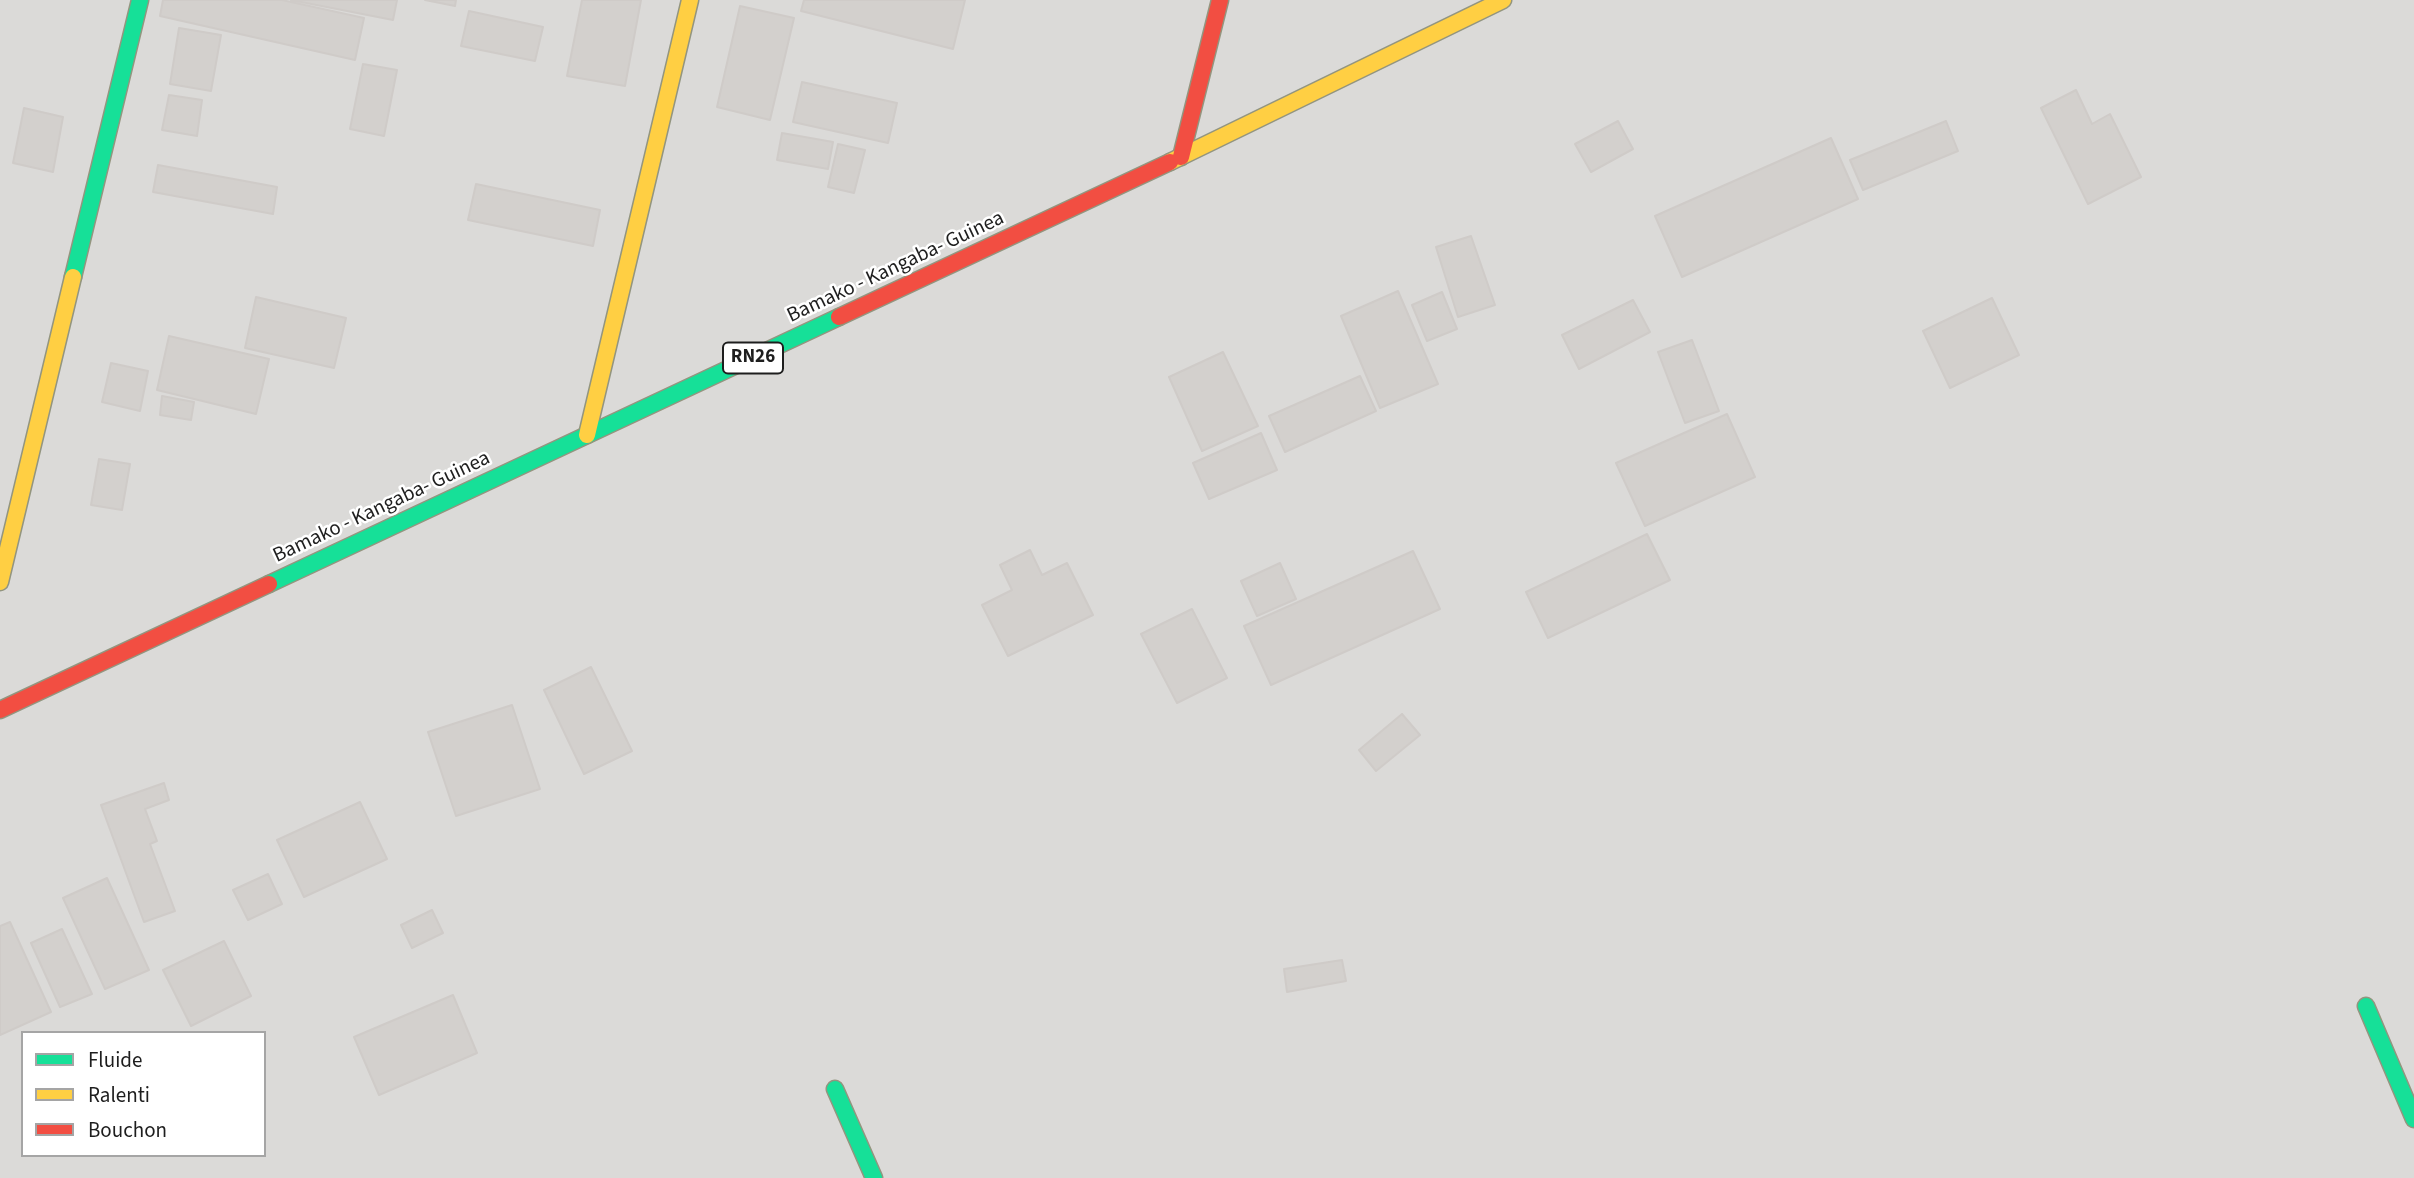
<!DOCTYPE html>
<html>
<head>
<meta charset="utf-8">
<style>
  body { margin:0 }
  #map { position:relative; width:2414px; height:1178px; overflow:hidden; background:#eceae6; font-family:"Source Sans 3",sans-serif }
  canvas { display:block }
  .legend { position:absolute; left:21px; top:1031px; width:245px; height:126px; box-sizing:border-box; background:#fff; border:2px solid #a5a5a5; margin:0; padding:9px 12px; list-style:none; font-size:21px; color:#1e1e1e }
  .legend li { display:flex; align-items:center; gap:14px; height:35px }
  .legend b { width:35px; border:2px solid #a5a5a5 }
</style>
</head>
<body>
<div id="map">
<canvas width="2414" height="1178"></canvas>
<ul class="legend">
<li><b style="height:9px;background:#16e098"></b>Fluide</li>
<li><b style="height:9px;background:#ffcf43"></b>Ralenti</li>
<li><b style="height:9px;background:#f24e42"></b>Bouchon</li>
</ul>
</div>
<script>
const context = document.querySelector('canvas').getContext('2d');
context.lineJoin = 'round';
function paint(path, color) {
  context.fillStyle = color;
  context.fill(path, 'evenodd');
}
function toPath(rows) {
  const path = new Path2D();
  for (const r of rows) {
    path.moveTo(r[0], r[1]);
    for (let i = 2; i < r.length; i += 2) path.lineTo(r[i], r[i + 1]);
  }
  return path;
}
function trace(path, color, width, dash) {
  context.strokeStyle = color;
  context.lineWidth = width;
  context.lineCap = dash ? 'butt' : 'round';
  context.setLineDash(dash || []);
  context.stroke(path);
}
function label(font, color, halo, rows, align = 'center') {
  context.font = font + ' "Source Sans 3",sans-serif';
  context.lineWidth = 5;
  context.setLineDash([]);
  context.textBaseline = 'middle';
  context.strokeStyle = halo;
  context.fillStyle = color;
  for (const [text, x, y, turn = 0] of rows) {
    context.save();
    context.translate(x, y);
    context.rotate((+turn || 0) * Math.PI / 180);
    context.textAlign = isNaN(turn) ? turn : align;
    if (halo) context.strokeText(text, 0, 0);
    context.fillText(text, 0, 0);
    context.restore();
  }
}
paint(toPath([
  [0,0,2414,0,2414,1178,0,1178],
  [23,1033,264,1033,264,1155,23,1155]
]), '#dbdad8');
const building = toPath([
  [163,0,282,0,364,18,355,60,160,16,163,0],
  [291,0,397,0,393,20,291,0],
  [425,0,456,0,455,6,425,0],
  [582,0,641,0,625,86,567,76,582,0],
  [804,0,965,0,953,49,801,11,804,0],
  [740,6,794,18,770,120,717,107,740,6],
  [469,11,543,27,535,61,461,46,469,11],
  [179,28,221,35,211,91,170,84,179,28],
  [363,64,397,70,384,136,350,129,363,64],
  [802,82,897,103,888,143,793,122,802,82],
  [2076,90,2092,124,2110,114,2141,177,2088,204,2041,108,2076,90],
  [169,95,202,100,197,136,162,130,169,95],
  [24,108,63,117,53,172,13,163,24,108],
  [1618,121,1633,149,1591,172,1575,144,1618,121],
  [1946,121,1958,151,1863,190,1850,160,1946,121],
  [782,133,833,142,828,169,777,160,782,133],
  [1831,138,1858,199,1682,277,1655,216,1831,138],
  [838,144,865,150,854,193,828,187,838,144],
  [158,165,277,187,273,214,153,192,158,165],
  [476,184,600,210,593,246,468,220,476,184],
  [1471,236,1495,305,1458,317,1436,247,1471,236],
  [1398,291,1438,384,1380,408,1341,316,1398,291],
  [1442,292,1457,329,1427,341,1412,305,1442,292],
  [256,297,346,318,334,368,245,348,256,297],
  [1992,298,2019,355,1950,388,1923,331,1992,298],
  [1633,300,1650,332,1579,369,1562,335,1633,300],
  [169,336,269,359,256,414,157,390,169,336],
  [1692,340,1719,411,1685,423,1658,352,1692,340],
  [1223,352,1258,426,1202,451,1169,377,1223,352],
  [111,363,148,371,140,411,102,402,111,363],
  [1360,376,1376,411,1285,452,1269,416,1360,376],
  [162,396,194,402,191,420,160,415,162,396],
  [1727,414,1755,477,1645,526,1616,463,1727,414],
  [1261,433,1277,470,1209,499,1193,463,1261,433],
  [99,459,130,464,122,510,91,505,99,459],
  [1647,534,1670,580,1548,638,1526,592,1647,534],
  [1030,550,1042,575,1067,563,1093,615,1008,656,982,605,1012,590,1000,565,1030,550],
  [1413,551,1440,609,1271,685,1244,626,1413,551],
  [1280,563,1296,599,1257,616,1241,581,1280,563],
  [1192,609,1227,678,1177,703,1141,634,1192,609],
  [591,667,632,751,584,774,544,690,591,667],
  [512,705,540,789,456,816,428,732,512,705],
  [1402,714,1420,735,1376,771,1359,750,1402,714],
  [164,783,169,800,145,809,157,841,150,844,175,911,144,922,101,805,164,783],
  [360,802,387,859,304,897,277,840,360,802],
  [268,874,282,904,248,920,233,890,268,874],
  [107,878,149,970,105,989,63,898,107,878],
  [432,910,443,933,412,948,401,925,432,910],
  [10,922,51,1012,0,1035,0,926,10,922],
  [62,929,92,994,60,1007,31,943,62,929],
  [224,941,251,996,191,1026,163,970,224,941],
  [1342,960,1346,981,1287,992,1284,969,1342,960],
  [453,995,477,1053,379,1095,354,1037,453,995]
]);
paint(building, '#d3d0cd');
trace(building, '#cfcbc8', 2);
const fast = toPath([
  [73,277,140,0],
  [269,584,839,317],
  [2366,1006,2414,1119],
  [835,1089,874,1178]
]);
const slow = toPath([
  [1170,162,1503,0],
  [587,435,690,0],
  [0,582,73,277]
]);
const jam = toPath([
  [1181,157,1220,0],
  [839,317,1170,162],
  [0,710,269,584]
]);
trace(fast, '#93957f', 19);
trace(slow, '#93957f', 19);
trace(jam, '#93957f', 19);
trace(fast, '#16e098', 16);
trace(slow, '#ffcf43', 16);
trace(jam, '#f24e42', 16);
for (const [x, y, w] of [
  [753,358,60]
]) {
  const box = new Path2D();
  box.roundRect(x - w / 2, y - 15.5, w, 31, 5);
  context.fillStyle = '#fff';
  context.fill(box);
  trace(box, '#1e1e1e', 2);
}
label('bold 19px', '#1e1e1e', null, [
  ["RN26",753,358]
]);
label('21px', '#1e1e1e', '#fff', [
  ["Bamako - Kangaba- Guinea",896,268,-25],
  ["Bamako - Kangaba- Guinea",382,508,-25]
]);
</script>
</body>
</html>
